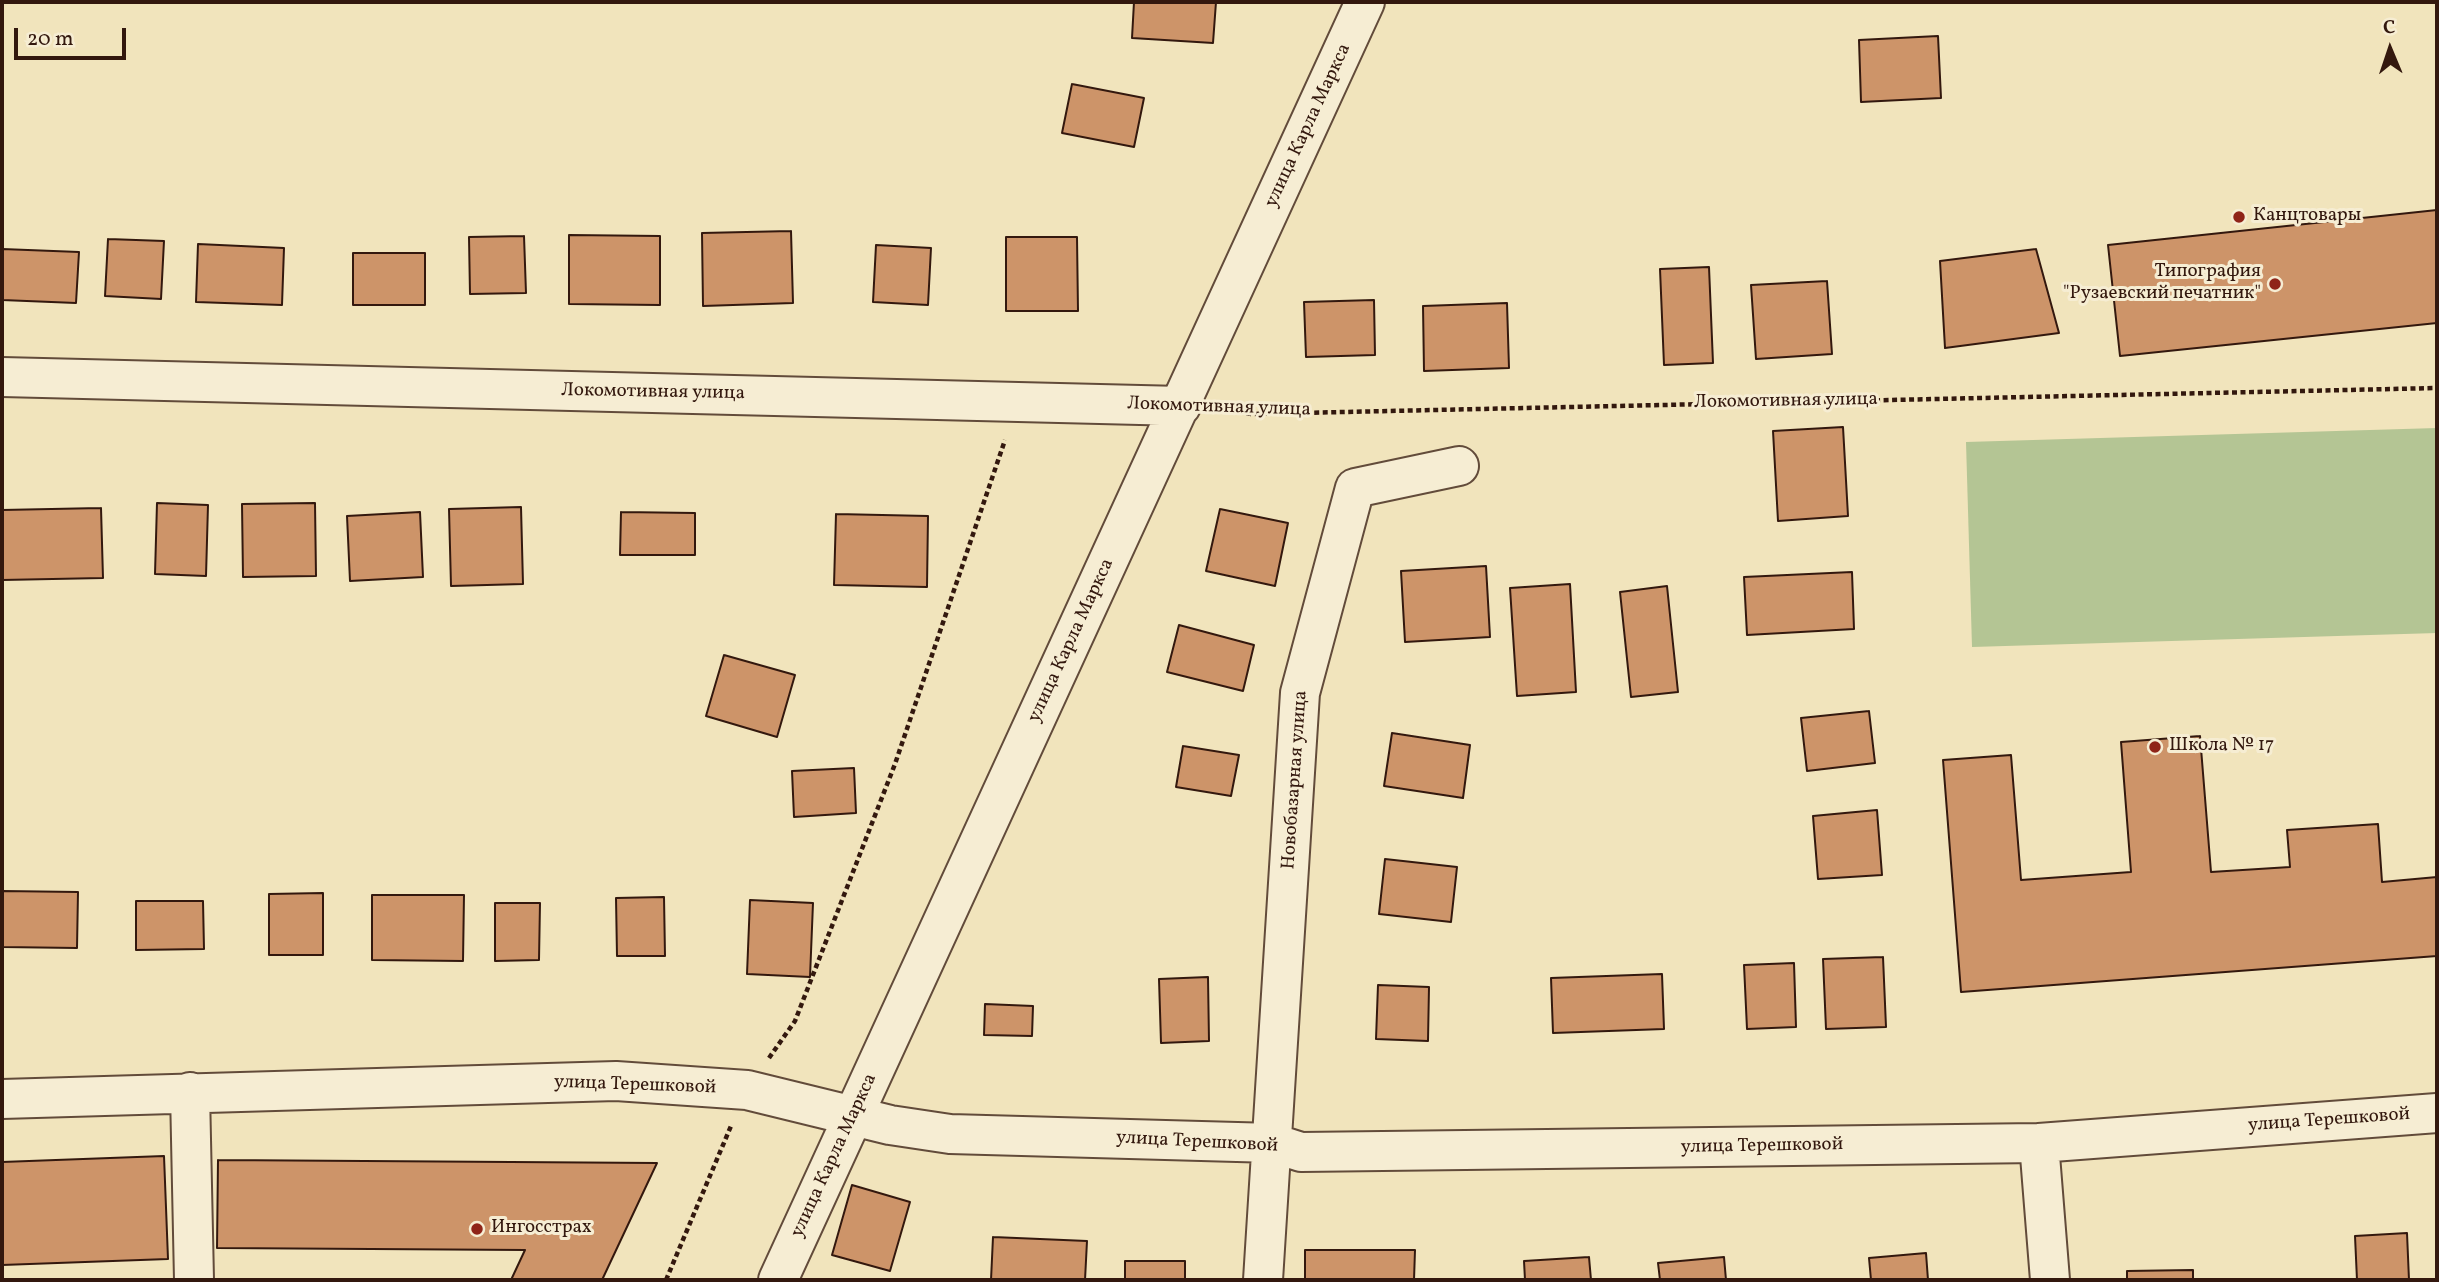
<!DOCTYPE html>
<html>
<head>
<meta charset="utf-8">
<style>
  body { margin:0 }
  #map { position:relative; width:2439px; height:1282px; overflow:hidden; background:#f1e4bc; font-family:Vollkorn,serif }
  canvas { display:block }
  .frame { position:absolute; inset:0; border:4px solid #33180e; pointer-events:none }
  .north { position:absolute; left:2355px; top:14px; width:70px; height:70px; -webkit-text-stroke:5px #f6edd3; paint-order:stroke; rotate:358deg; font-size:19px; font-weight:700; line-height:28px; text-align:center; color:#33180e }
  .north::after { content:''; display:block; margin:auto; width:24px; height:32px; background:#33180e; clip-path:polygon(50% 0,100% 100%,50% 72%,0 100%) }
  .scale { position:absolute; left:14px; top:28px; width:112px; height:32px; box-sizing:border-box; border:4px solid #33180e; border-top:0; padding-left:9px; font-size:21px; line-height:24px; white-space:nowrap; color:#33180e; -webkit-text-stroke:5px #f6edd3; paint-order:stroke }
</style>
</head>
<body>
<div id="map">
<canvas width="2439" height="1282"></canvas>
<div class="frame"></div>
<div class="north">С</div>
<div class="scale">20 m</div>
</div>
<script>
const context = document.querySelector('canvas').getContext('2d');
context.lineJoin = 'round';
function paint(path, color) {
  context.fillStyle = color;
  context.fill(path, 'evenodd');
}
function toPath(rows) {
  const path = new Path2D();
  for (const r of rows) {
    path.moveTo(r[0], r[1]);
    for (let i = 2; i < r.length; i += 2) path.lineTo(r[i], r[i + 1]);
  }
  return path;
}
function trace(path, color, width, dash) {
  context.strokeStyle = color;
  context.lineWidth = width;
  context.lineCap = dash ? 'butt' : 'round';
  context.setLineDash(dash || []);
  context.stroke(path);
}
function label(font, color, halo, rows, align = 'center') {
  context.font = font + ' Vollkorn,serif';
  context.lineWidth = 6;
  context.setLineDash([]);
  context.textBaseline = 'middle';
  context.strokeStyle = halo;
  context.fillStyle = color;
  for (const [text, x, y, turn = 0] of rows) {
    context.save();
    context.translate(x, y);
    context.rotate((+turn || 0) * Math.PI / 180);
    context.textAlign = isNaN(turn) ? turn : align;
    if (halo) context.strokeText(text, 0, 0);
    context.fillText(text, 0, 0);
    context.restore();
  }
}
paint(toPath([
  [2437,428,2437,633,1972,647,1966,442]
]), '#b4c594');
const building = toPath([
  [1134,2,1216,2,1213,43,1132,38,1134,2],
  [1938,36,1941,98,1861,102,1859,40,1938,36],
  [1072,84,1144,98,1134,147,1062,133,1072,84],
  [2437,210,2437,323,2120,356,2108,245,2437,210],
  [791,231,793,303,703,306,702,233,791,231],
  [569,235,660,236,660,305,569,304,569,235],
  [524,236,526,293,470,294,469,237,524,236],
  [1006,237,1077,237,1078,311,1006,311,1006,237],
  [108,239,164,241,161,299,105,296,108,239],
  [198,244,284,248,282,305,196,302,198,244],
  [876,245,931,248,928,305,873,302,876,245],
  [2,249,79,252,76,303,2,300,2,249],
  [2036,249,2059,333,1945,348,1940,261,2036,249],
  [353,253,425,253,425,305,353,305,353,253],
  [1709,267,1713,363,1664,365,1660,269,1709,267],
  [1827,281,1832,354,1756,359,1751,285,1827,281],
  [1374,300,1375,355,1306,357,1304,302,1374,300],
  [1507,303,1509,368,1424,371,1423,306,1507,303],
  [1843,427,1848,516,1778,521,1773,431,1843,427],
  [157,503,208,505,206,576,155,574,157,503],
  [315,503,316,576,243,577,242,504,315,503],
  [521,507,523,584,451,586,449,509,521,507],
  [101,508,103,578,2,580,2,510,101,508],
  [1220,509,1288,523,1275,586,1206,571,1220,509],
  [420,512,423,577,350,581,347,516,420,512],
  [621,512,695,513,695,555,620,555,621,512],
  [836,514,928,516,927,587,834,585,836,514],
  [1486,566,1490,637,1405,642,1401,571,1486,566],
  [1852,572,1854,629,1747,635,1744,577,1852,572],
  [1570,584,1576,692,1517,696,1510,588,1570,584],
  [1667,586,1678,692,1631,697,1620,592,1667,586],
  [1179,625,1254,645,1243,691,1167,672,1179,625],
  [724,655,795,675,777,737,706,716,724,655],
  [1869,711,1875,763,1807,771,1801,718,1869,711],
  [1392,733,1470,745,1463,798,1384,786,1392,733],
  [2200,736,2211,872,2290,867,2287,830,2378,824,2382,882,2437,877,2437,956,1961,992,1943,760,2011,755,2021,880,2131,872,2121,742,2200,736],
  [1183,746,1239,755,1231,796,1176,787,1183,746],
  [854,768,856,813,794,817,792,771,854,768],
  [1877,810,1882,875,1818,879,1813,816,1877,810],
  [1385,859,1457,867,1451,922,1379,914,1385,859],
  [2,891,78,892,77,948,2,947,2,891],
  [323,893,323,955,269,955,269,894,323,893],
  [372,895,464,895,463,961,372,960,372,895],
  [664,897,665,956,617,956,616,898,664,897],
  [750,900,813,903,810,977,747,974,750,900],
  [136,901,203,901,204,949,136,950,136,901],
  [495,903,540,903,539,960,495,961,495,903],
  [1883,957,1886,1027,1826,1029,1823,959,1883,957],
  [1794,963,1796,1027,1747,1029,1744,965,1794,963],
  [1662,974,1664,1029,1553,1033,1551,978,1662,974],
  [1208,977,1209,1041,1161,1043,1159,979,1208,977],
  [1378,985,1429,987,1428,1041,1376,1039,1378,985],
  [985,1004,1033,1006,1032,1036,984,1035,985,1004],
  [164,1156,168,1259,2,1265,2,1162,164,1156],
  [218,1160,657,1163,602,1280,511,1280,525,1250,217,1248,218,1160],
  [852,1185,910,1202,890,1271,832,1255,852,1185],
  [2407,1233,2409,1280,2357,1280,2355,1236,2407,1233],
  [993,1237,1087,1241,1085,1280,991,1280,993,1237],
  [1305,1250,1415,1250,1414,1280,1305,1280,1305,1250],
  [1926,1253,1928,1280,1871,1280,1869,1258,1926,1253],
  [1589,1257,1591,1280,1525,1280,1524,1261,1589,1257],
  [1724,1257,1726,1280,1660,1280,1658,1263,1724,1257],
  [1125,1261,1185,1261,1185,1280,1125,1280,1125,1261],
  [2193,1270,2193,1280,2127,1280,2127,1271,2193,1270]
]);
paint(building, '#cd9469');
trace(building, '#33180e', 2);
const minor = toPath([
  [2,377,1181,406],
  [190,1092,194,1280],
  [2,1099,616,1081,747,1090,890,1125,950,1134,1273,1143,1301,1152,2039,1143,2437,1113],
  [2039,1143,2050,1280],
  [778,1280,1365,2],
  [1263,1280,1300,693,1355,488,1459,466]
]);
trace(minor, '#624b3a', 42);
trace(toPath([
  [1221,410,1252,414,2437,388],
  [769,1058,795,1021,895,764,1005,440],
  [666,1280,731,1126]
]), '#33180e', 4.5, [5, 3.5]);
trace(minor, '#f6edd3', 38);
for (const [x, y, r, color] of [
  [2239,217,7,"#8f2418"],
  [2275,284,7,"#8f2418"],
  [2155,747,7,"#8f2418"],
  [477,1229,7,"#8f2418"]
]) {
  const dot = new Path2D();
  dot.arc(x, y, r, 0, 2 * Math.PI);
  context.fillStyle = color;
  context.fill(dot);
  trace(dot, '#f6edd3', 2.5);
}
label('19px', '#33180e', '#f6edd3', [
  ["улица Карла Маркса",1309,126,-65],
  ["Локомотивная улица",653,393,1],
  ["Локомотивная улица",1786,402,-1],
  ["Локомотивная улица",1219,408,2],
  ["улица Карла Маркса",1072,641,-65],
  ["Новобазарная улица",1296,780,-86],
  ["улица Терешковой",635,1086,2],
  ["улица Терешковой",2329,1121,-4],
  ["улица Терешковой",1197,1143,3],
  ["улица Терешковой",1762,1147,-1],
  ["улица Карла Маркса",835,1156,-65]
]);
label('19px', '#33180e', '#f6edd3', [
  ["Канцтовары",2253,217],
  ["Типография",2261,273,"right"],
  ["\"Рузаевский печатник\"",2261,295,"right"],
  ["Школа № 17",2169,747],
  ["Ингосстрах",491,1229]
], 'left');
</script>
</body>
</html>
